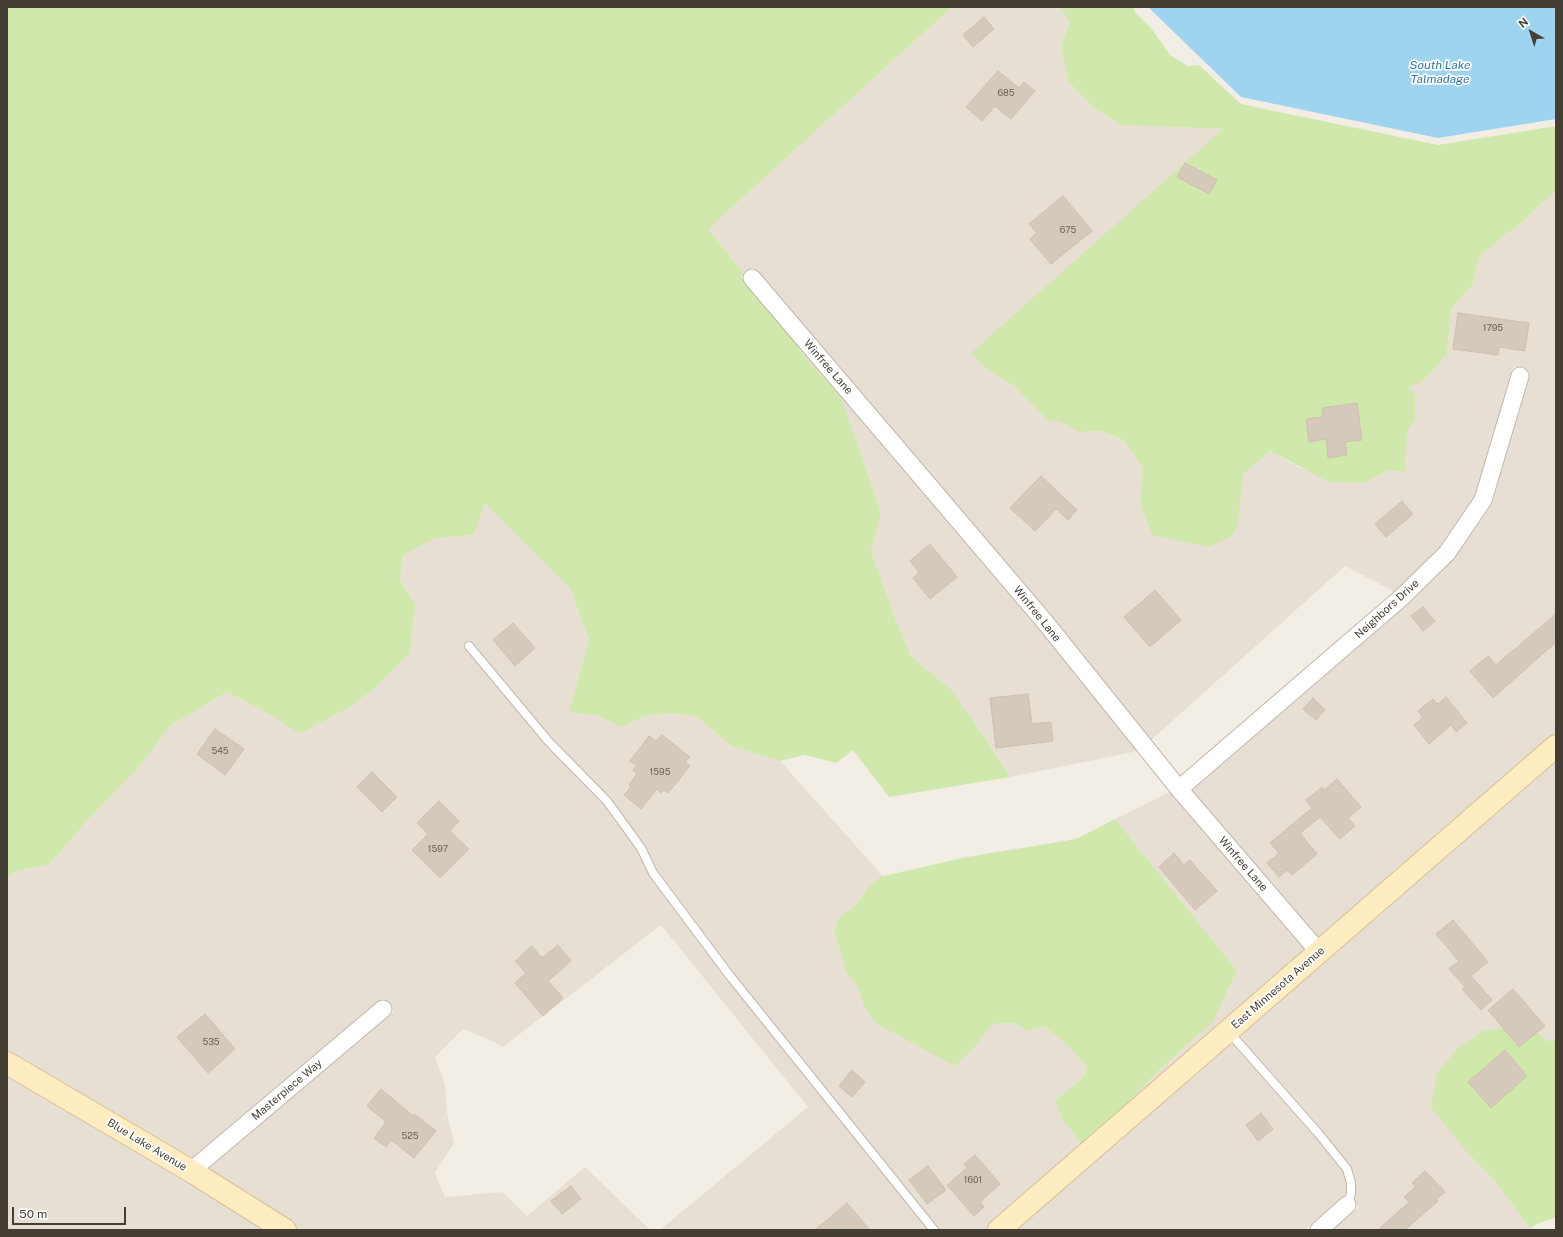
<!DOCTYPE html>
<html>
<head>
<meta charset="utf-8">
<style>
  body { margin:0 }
  #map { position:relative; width:1563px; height:1237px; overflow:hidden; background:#f3eee5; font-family:"Public Sans",sans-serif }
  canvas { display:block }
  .frame { position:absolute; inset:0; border:8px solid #453e34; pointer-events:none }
  .north { position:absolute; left:1511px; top:12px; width:40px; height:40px; -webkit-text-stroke:3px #fff; paint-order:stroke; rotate:321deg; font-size:11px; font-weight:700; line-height:16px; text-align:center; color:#453e34 }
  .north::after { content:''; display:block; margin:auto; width:14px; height:18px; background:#453e34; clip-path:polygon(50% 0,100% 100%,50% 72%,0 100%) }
  .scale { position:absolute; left:12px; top:1207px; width:114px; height:18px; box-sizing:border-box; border:2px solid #453e34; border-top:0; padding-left:5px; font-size:12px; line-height:14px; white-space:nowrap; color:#453e34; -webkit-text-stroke:3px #fff; paint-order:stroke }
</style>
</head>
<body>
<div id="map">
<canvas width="1563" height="1237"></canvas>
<div class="frame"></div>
<div class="north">N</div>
<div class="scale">50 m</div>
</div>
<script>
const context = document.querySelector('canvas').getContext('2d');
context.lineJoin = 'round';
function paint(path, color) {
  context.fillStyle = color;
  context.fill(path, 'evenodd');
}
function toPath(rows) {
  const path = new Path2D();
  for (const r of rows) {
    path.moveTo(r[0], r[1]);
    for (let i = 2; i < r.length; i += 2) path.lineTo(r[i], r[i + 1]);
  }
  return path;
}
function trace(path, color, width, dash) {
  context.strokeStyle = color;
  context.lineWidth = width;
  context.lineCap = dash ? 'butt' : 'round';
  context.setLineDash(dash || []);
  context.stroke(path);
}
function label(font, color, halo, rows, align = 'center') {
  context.font = font + ' "Public Sans",sans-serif';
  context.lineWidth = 3.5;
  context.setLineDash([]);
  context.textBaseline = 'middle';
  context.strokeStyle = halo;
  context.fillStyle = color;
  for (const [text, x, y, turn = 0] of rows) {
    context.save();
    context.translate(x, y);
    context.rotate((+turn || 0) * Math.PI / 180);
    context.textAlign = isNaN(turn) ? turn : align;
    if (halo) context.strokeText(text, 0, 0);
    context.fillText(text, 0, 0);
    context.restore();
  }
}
paint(toPath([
  [952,7,1060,7,1070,22,1061,46,1068,81,1095,109,1121,125,1223,129,987,369,1014,386,1049,422,1057,420,1079,432,1100,431,1124,440,1143,468,1140,503,1240,496,1243,473,1270,451,1300,468,1363,483,1389,470,1405,472,1407,431,1415,420,1415,395,1408,388,1424,380,1447,355,1451,308,1473,284,1479,258,1504,235,1514,229,1556,191,1556,734,1319,940,1191,791,1408,604,1453,559,1490,506,1530,372,1514,366,1475,496,1440,547,1395,592,1345,566,1150,741,1051,617,868,401,785,307,753,267,744,273,708,229],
  [792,337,1039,627,1138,751,1010,777,981,732,967,714,924,667,911,656,897,623,871,551,881,512,841,397,807,360],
  [485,503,570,588,589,640,569,712,599,716,621,727,645,716,668,713,695,716,733,747,780,761,882,875,870,885,854,907,846,912,838,920,834,930,846,972,858,987,863,1004,991,1024,1013,1023,1028,1031,1044,1026,1071,1048,1088,1069,1078,1082,1055,1100,1062,1119,1071,1130,1113,1117,1161,1068,1213,1022,1237,971,1115,819,1171,791,1308,950,986,1230,660,1230,808,1107,661,925,503,1047,492,1041,463,1029,435,1057,445,1084,447,1113,454,1143,435,1173,445,1197,502,1192,527,1216,585,1167,650,1230,300,1230,205,1171,394,1011,383,998,189,1161,7,1054,7,877,13,872,50,864,84,824,140,766,170,726,227,692,278,719,299,733,352,706,377,686,410,653,415,605,400,579,403,555,436,538,474,535],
  [1556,758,1556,1041,1547,1041,1531,1026,1467,1152,1496,1182,1530,1229,1332,1230,1359,1207,1347,1193,1305,1230,1013,1230],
  [7,1073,270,1230,7,1230]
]), '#e7dfd3');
paint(toPath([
  [7,7,952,7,708,229,743,272,744,273,741,276,791,337,807,360,841,397,881,512,871,551,897,623,911,656,951,690,981,732,1010,777,889,797,853,750,836,763,805,755,780,761,733,747,695,716,668,713,645,716,621,727,599,716,569,712,589,640,570,588,485,503,474,535,436,538,403,555,400,579,415,605,410,653,377,686,352,706,299,734,278,719,227,692,170,726,140,766,84,824,50,864,13,872,7,877],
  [1060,7,1135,7,1134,11,1151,28,1170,55,1188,66,1199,65,1241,104,1438,145,1556,126,1556,191,1514,229,1504,235,1479,258,1473,284,1451,308,1447,355,1424,380,1409,388,1415,395,1415,420,1407,431,1405,472,1389,470,1363,483,1329,482,1270,451,1243,474,1238,523,1232,536,1208,547,1152,535,1140,503,1143,468,1124,440,1100,431,1079,432,1057,420,1049,422,1014,386,987,369,971,353,1223,129,1121,125,1095,109,1068,81,1061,46,1070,22],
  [1115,819,1237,971,1213,1022,1161,1068,1113,1117,1082,1144,1062,1119,1055,1100,1078,1082,1088,1069,1071,1048,1044,1026,1028,1031,1013,1023,992,1024,978,1043,955,1066,875,1023,863,1004,858,987,846,972,834,930,838,920,846,912,854,907,870,885,882,875,883,876,967,857,1076,839],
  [1531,1026,1547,1041,1556,1041,1556,1217,1537,1224,1530,1229,1496,1182,1467,1152,1431,1107,1437,1073,1460,1046,1484,1030]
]), '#d0e8ac');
paint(toPath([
  [1148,7,1556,7,1556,119,1438,138,1241,97]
]), '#9fd4f1');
const building = toPath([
  [984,17,994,29,973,47,963,35,984,17],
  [998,71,1019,88,1024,82,1035,91,1011,119,995,106,982,121,966,107,998,71],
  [1185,163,1217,180,1209,194,1177,177,1185,163],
  [1063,196,1092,231,1051,264,1030,239,1037,233,1029,224,1063,196],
  [1458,313,1529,323,1525,351,1499,347,1498,355,1453,349,1458,313],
  [1357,403,1362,440,1345,442,1347,455,1328,458,1326,439,1309,442,1306,419,1323,417,1322,408,1357,403],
  [1041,476,1077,510,1068,520,1056,509,1035,531,1010,508,1041,476],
  [1402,501,1413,514,1386,537,1375,524,1402,501],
  [930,544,957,577,930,599,913,578,919,572,910,561,930,544],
  [1155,590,1181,620,1150,647,1124,617,1155,590],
  [1423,607,1435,621,1423,631,1411,616,1423,607],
  [1556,614,1556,642,1493,698,1470,671,1488,656,1496,665,1556,614],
  [513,623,535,648,515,666,493,640,513,623],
  [1028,694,1032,724,1051,722,1053,741,996,748,990,698,1028,694],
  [1446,697,1467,723,1456,732,1451,725,1429,744,1414,725,1423,717,1418,711,1433,699,1438,704,1446,697],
  [1313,698,1325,710,1316,720,1303,709,1313,698],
  [215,729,244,749,225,775,197,754,215,729],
  [662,735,690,757,685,762,690,766,668,793,664,790,661,793,657,789,641,809,624,795,631,787,629,785,637,774,633,770,637,766,630,761,649,736,656,741,662,735],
  [372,772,397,797,382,812,357,787,372,772],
  [1337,779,1361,807,1348,818,1355,826,1340,839,1320,817,1300,833,1317,854,1292,875,1287,870,1279,877,1267,863,1279,853,1270,843,1312,808,1306,800,1322,787,1324,790,1337,779],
  [439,801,459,821,450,831,469,849,440,878,412,850,428,834,417,823,439,801],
  [1174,853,1184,865,1190,860,1217,891,1195,910,1159,867,1174,853],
  [1453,920,1488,962,1471,976,1492,1000,1481,1010,1462,989,1465,987,1449,969,1459,961,1436,934,1453,920],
  [558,945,571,961,548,981,563,998,543,1016,515,983,526,973,515,961,532,946,542,958,558,945],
  [1513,989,1545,1026,1519,1047,1488,1010,1513,989],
  [205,1014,235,1049,208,1073,177,1037,205,1014],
  [1505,1050,1527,1076,1491,1108,1468,1082,1505,1050],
  [852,1070,865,1082,852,1097,839,1086,852,1070],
  [381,1089,413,1116,414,1114,436,1131,414,1158,391,1140,386,1147,374,1138,386,1122,367,1106,381,1089],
  [1261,1113,1273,1129,1258,1141,1246,1125,1261,1113],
  [975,1155,1000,1184,980,1202,984,1207,974,1216,947,1185,967,1168,964,1164,975,1155],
  [928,1166,946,1190,927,1204,909,1180,928,1166],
  [1425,1171,1445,1192,1436,1199,1438,1201,1405,1230,1378,1230,1409,1202,1404,1197,1416,1186,1412,1183,1425,1171],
  [571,1186,581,1199,562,1214,551,1201,571,1186],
  [847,1203,870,1230,815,1230,847,1203]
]);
paint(building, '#d4c9ba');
trace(building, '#cfc0ad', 1);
const lane = toPath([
  [469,646,549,742,607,801,641,848,653,873,730,976,934,1230],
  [1229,1032,1318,1133,1347,1169,1351,1183,1351,1194,1347,1205]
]);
const street = toPath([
  [752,278,1045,622,1179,789,1319,952],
  [1179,789,1402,597,1447,553,1483,500,1520,376],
  [191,1171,383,1009],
  [1319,1230,1347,1205]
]);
const secondary = toPath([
  [7,1063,191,1171,285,1230],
  [999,1230,1556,746]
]);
trace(lane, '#c1b8aa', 10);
trace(street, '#c1b8aa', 19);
trace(secondary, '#d4c093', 24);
trace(lane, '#fff', 8);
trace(street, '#fff', 17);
trace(secondary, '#ffedc2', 22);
label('9px', '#696156', null, [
  ["685",1006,93],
  ["675",1068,230],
  ["1795",1493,328],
  ["545",220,751],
  ["1595",660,772],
  ["1597",438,849],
  ["535",211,1042],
  ["525",410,1136],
  ["1601",973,1180]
]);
label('11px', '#453e34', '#fff', [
  ["Winfree Lane",828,367,49],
  ["Neighbors Drive",1387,609,-42],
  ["Winfree Lane",1037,614,51],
  ["Winfree Lane",1243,864,49],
  ["East Minnesota Avenue",1278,988,-41],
  ["Masterpiece Way",287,1090,-40],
  ["Blue Lake Avenue",147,1145,31]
]);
label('italic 12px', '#2b7aaa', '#fff', [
  ["South Lake",1440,65],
  ["Talmadage",1440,79]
]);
</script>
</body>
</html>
